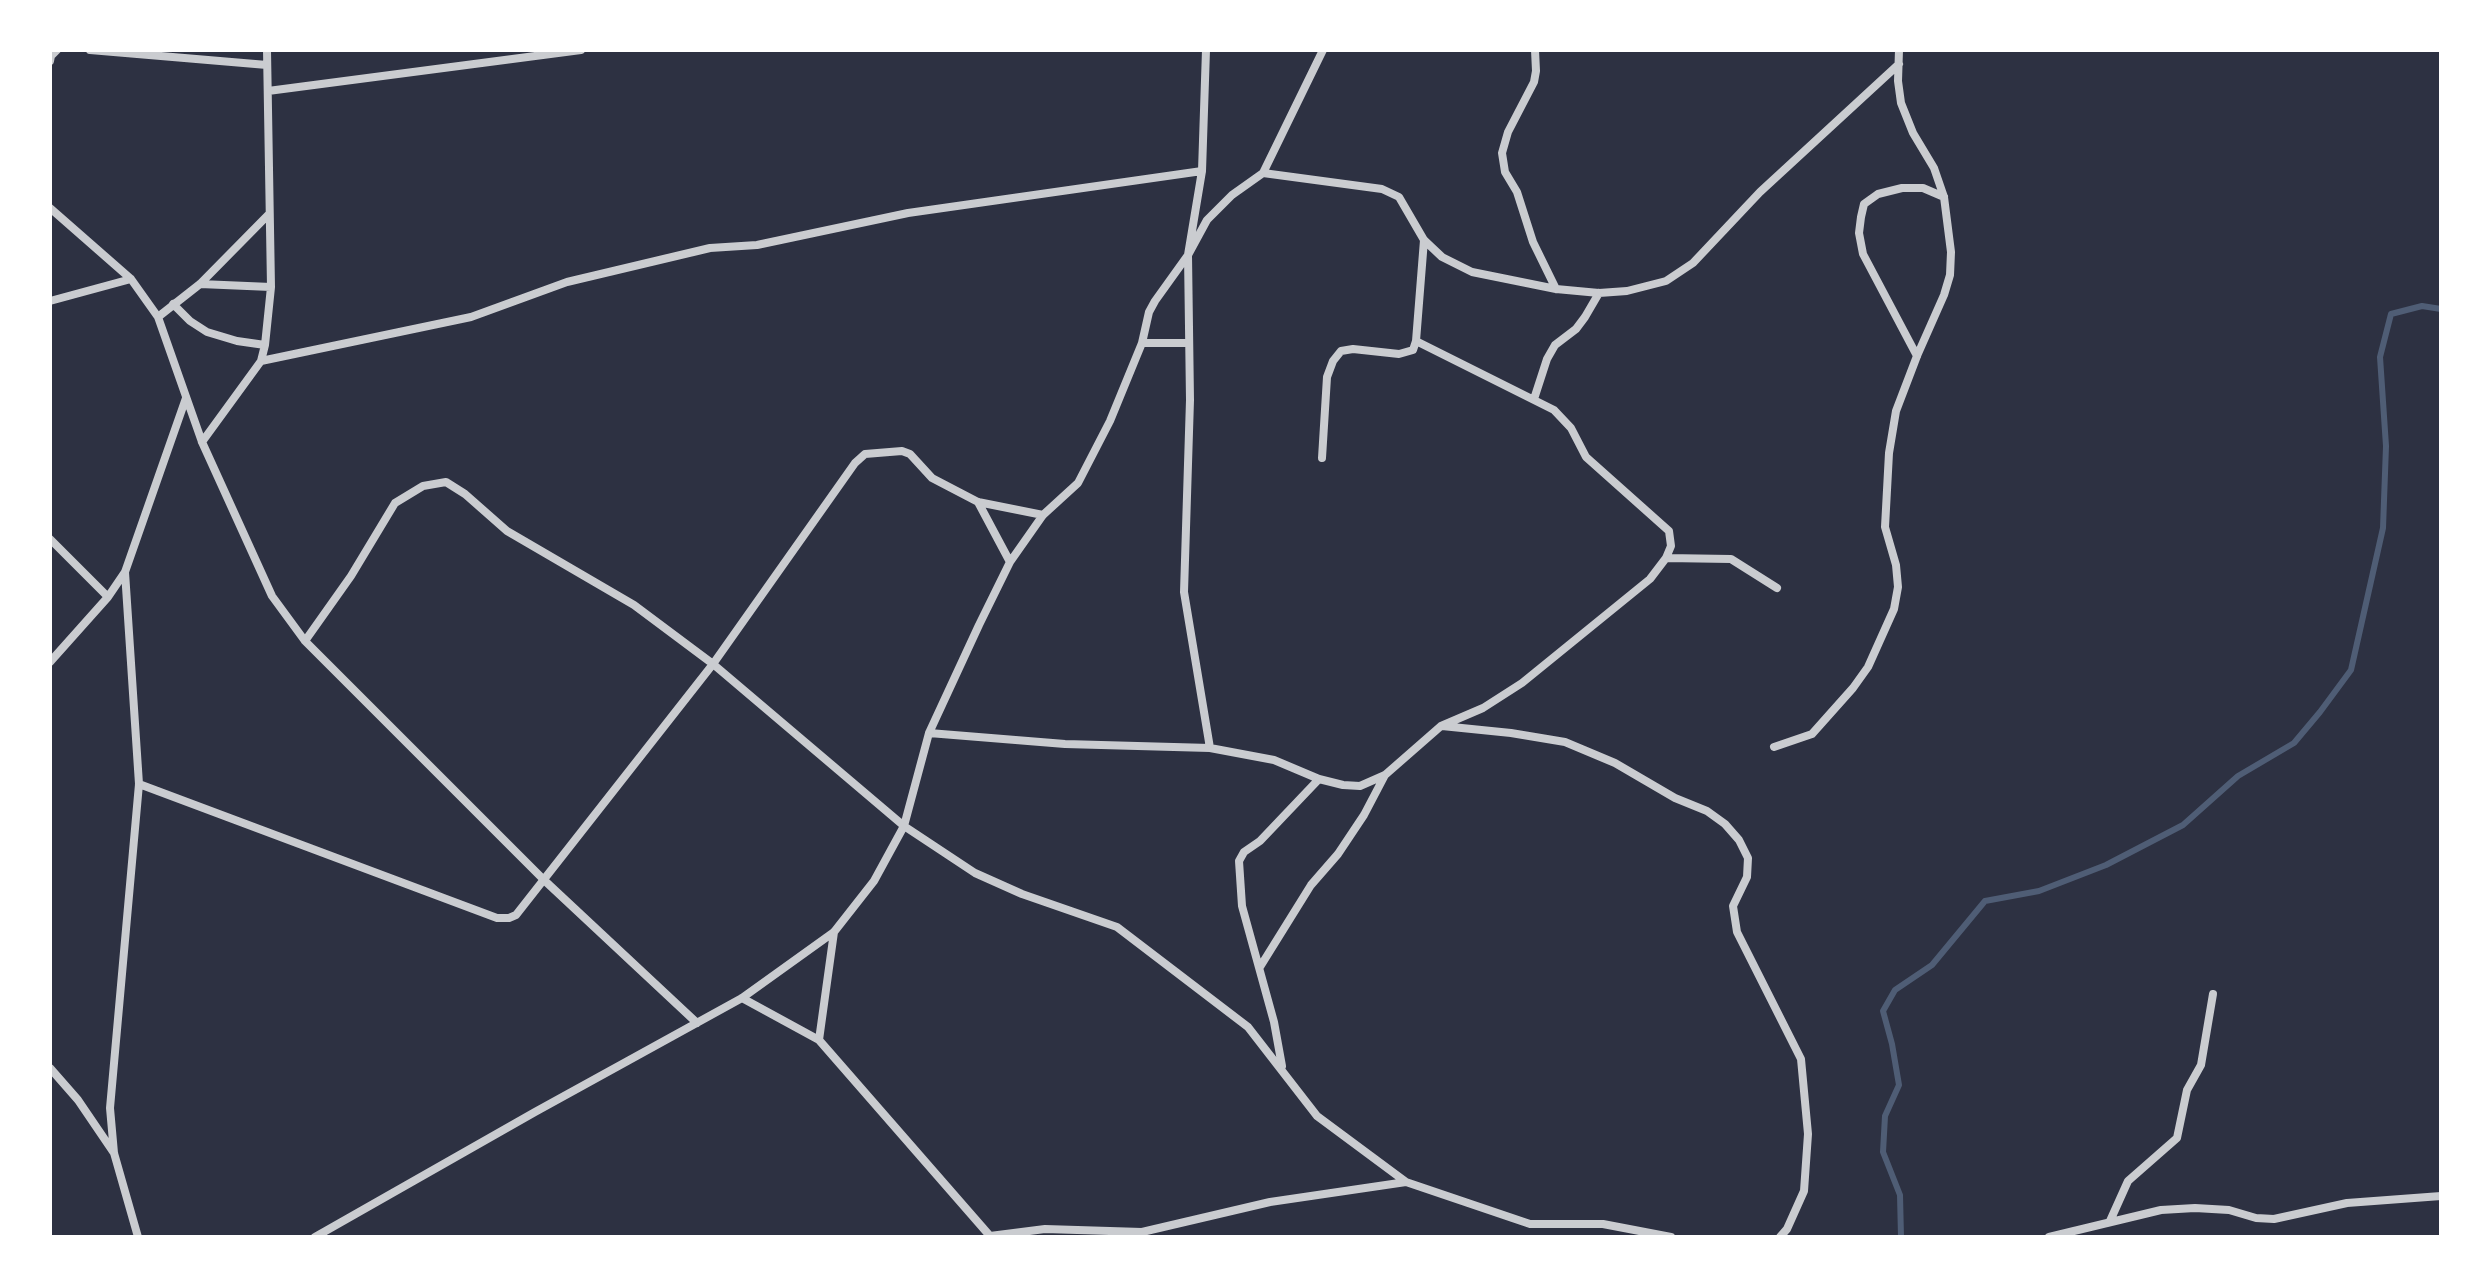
<!DOCTYPE html>
<html>
<head>
<meta charset="utf-8">
<style>
  body { margin:0 }
  #map { position:relative; width:2491px; height:1287px; overflow:hidden; background:#2d3142; font-family:Roboto,sans-serif }
  canvas { display:block }
  .frame { position:absolute; inset:0; border:52px solid #fff; pointer-events:none }
</style>
</head>
<body>
<div id="map">
<canvas width="2491" height="1287"></canvas>
<div class="frame"></div>
</div>
<script>
const context = document.querySelector('canvas').getContext('2d');
context.lineJoin = 'round';
function toPath(rows) {
  const path = new Path2D();
  for (const r of rows) {
    path.moveTo(r[0], r[1]);
    for (let i = 2; i < r.length; i += 2) path.lineTo(r[i], r[i + 1]);
  }
  return path;
}
function trace(path, color, width, dash) {
  context.strokeStyle = color;
  context.lineWidth = width;
  context.lineCap = dash ? 'butt' : 'round';
  context.setLineDash(dash || []);
  context.stroke(path);
}
trace(toPath([
  [1901,1237,1900,1195,1883,1152,1885,1116,1899,1085,1892,1044,1883,1011,1895,990,1932,965,1985,901,2039,891,2106,865,2183,825,2238,776,2294,743,2320,712,2351,670,2383,528,2386,446,2380,357,2391,314,2422,306,2441,309]
]), '#4f5d75', 6);
trace(toPath([
  [90,50,267,65],
  [1206,50,1202,171,1188,255,1190,400,1184,592,1210,748],
  [1535,50,1536,71,1534,82,1508,132,1502,153,1505,172,1517,192,1533,242,1556,289],
  [50,61,51,56,57,50],
  [268,91,581,50],
  [1263,173,1323,50],
  [50,208,131,279,158,317,202,442,272,596,305,641,544,880,697,1023],
  [200,284,271,287],
  [50,301,131,279],
  [173,304,190,321,207,332,237,341,265,345],
  [158,317,200,284,269,214],
  [1142,343,1189,343],
  [1917,356,1863,254,1859,233,1861,217,1864,204,1878,194,1902,188,1923,188,1944,197],
  [261,361,265,345,271,287,267,50],
  [1534,399,1547,359,1555,345,1576,329,1585,317,1599,293],
  [202,442,261,361,471,317,567,282,710,248,757,245,908,213,1202,171],
  [1322,458,1327,377,1333,361,1341,351,1353,349,1399,354,1413,350,1416,341,1424,240],
  [978,502,1010,562],
  [50,539,108,597],
  [1666,558,1731,559,1777,588],
  [125,572,139,784,110,1108,114,1153,138,1237],
  [305,641,351,576,395,503,423,486,446,482,465,494,507,531,634,605,713,664,904,826,975,873,1022,894,1117,927,1248,1027,1317,1116,1406,1182],
  [50,662,108,597,125,572,186,398],
  [1442,726,1511,733,1565,742,1615,763,1675,798,1707,811,1725,824,1739,840,1748,858,1747,877,1733,906,1737,932,1801,1059,1808,1134,1804,1191,1787,1229,1780,1237],
  [929,733,1065,744,1210,748,1274,760,1319,779,1343,785,1360,786,1385,775,1441,726,1483,708,1522,683,1650,579,1666,558,1671,546,1669,531,1586,457,1571,428,1554,410,1416,341],
  [1774,747,1812,734,1853,688,1868,667,1894,609,1898,587,1896,565,1885,527,1889,453,1896,411,1917,356,1944,295,1950,275,1951,252,1944,197,1934,168,1913,133,1901,103,1898,81,1899,50],
  [139,784,497,918,509,918,516,915,713,664,855,463,865,454,902,451,910,454,932,478,978,502,1043,515],
  [1260,967,1311,885,1338,854,1364,815,1385,775],
  [742,998,819,1040,990,1236],
  [819,1040,834,932],
  [1282,1066,1274,1022,1242,906,1239,861,1244,852,1260,841,1319,779],
  [50,1068,78,1100,114,1153],
  [2110,1221,2128,1181,2177,1138,2187,1090,2201,1065,2213,994],
  [990,1236,1045,1229,1142,1232,1270,1202,1406,1182,1530,1224,1603,1224,1671,1237],
  [315,1237,535,1112,742,998,834,932,874,881,904,826,929,733,979,625,1010,562,1043,515,1078,483,1110,421,1142,343,1149,312,1155,301,1188,255,1207,220,1232,195,1263,173,1382,189,1399,197,1424,240,1442,257,1472,272,1556,289,1599,293,1627,291,1666,281,1693,263,1760,192,1899,64],
  [2049,1237,2161,1210,2195,1208,2229,1210,2256,1218,2274,1219,2347,1203,2441,1196]
]), '#caccd0', 8);
</script>
</body>
</html>
